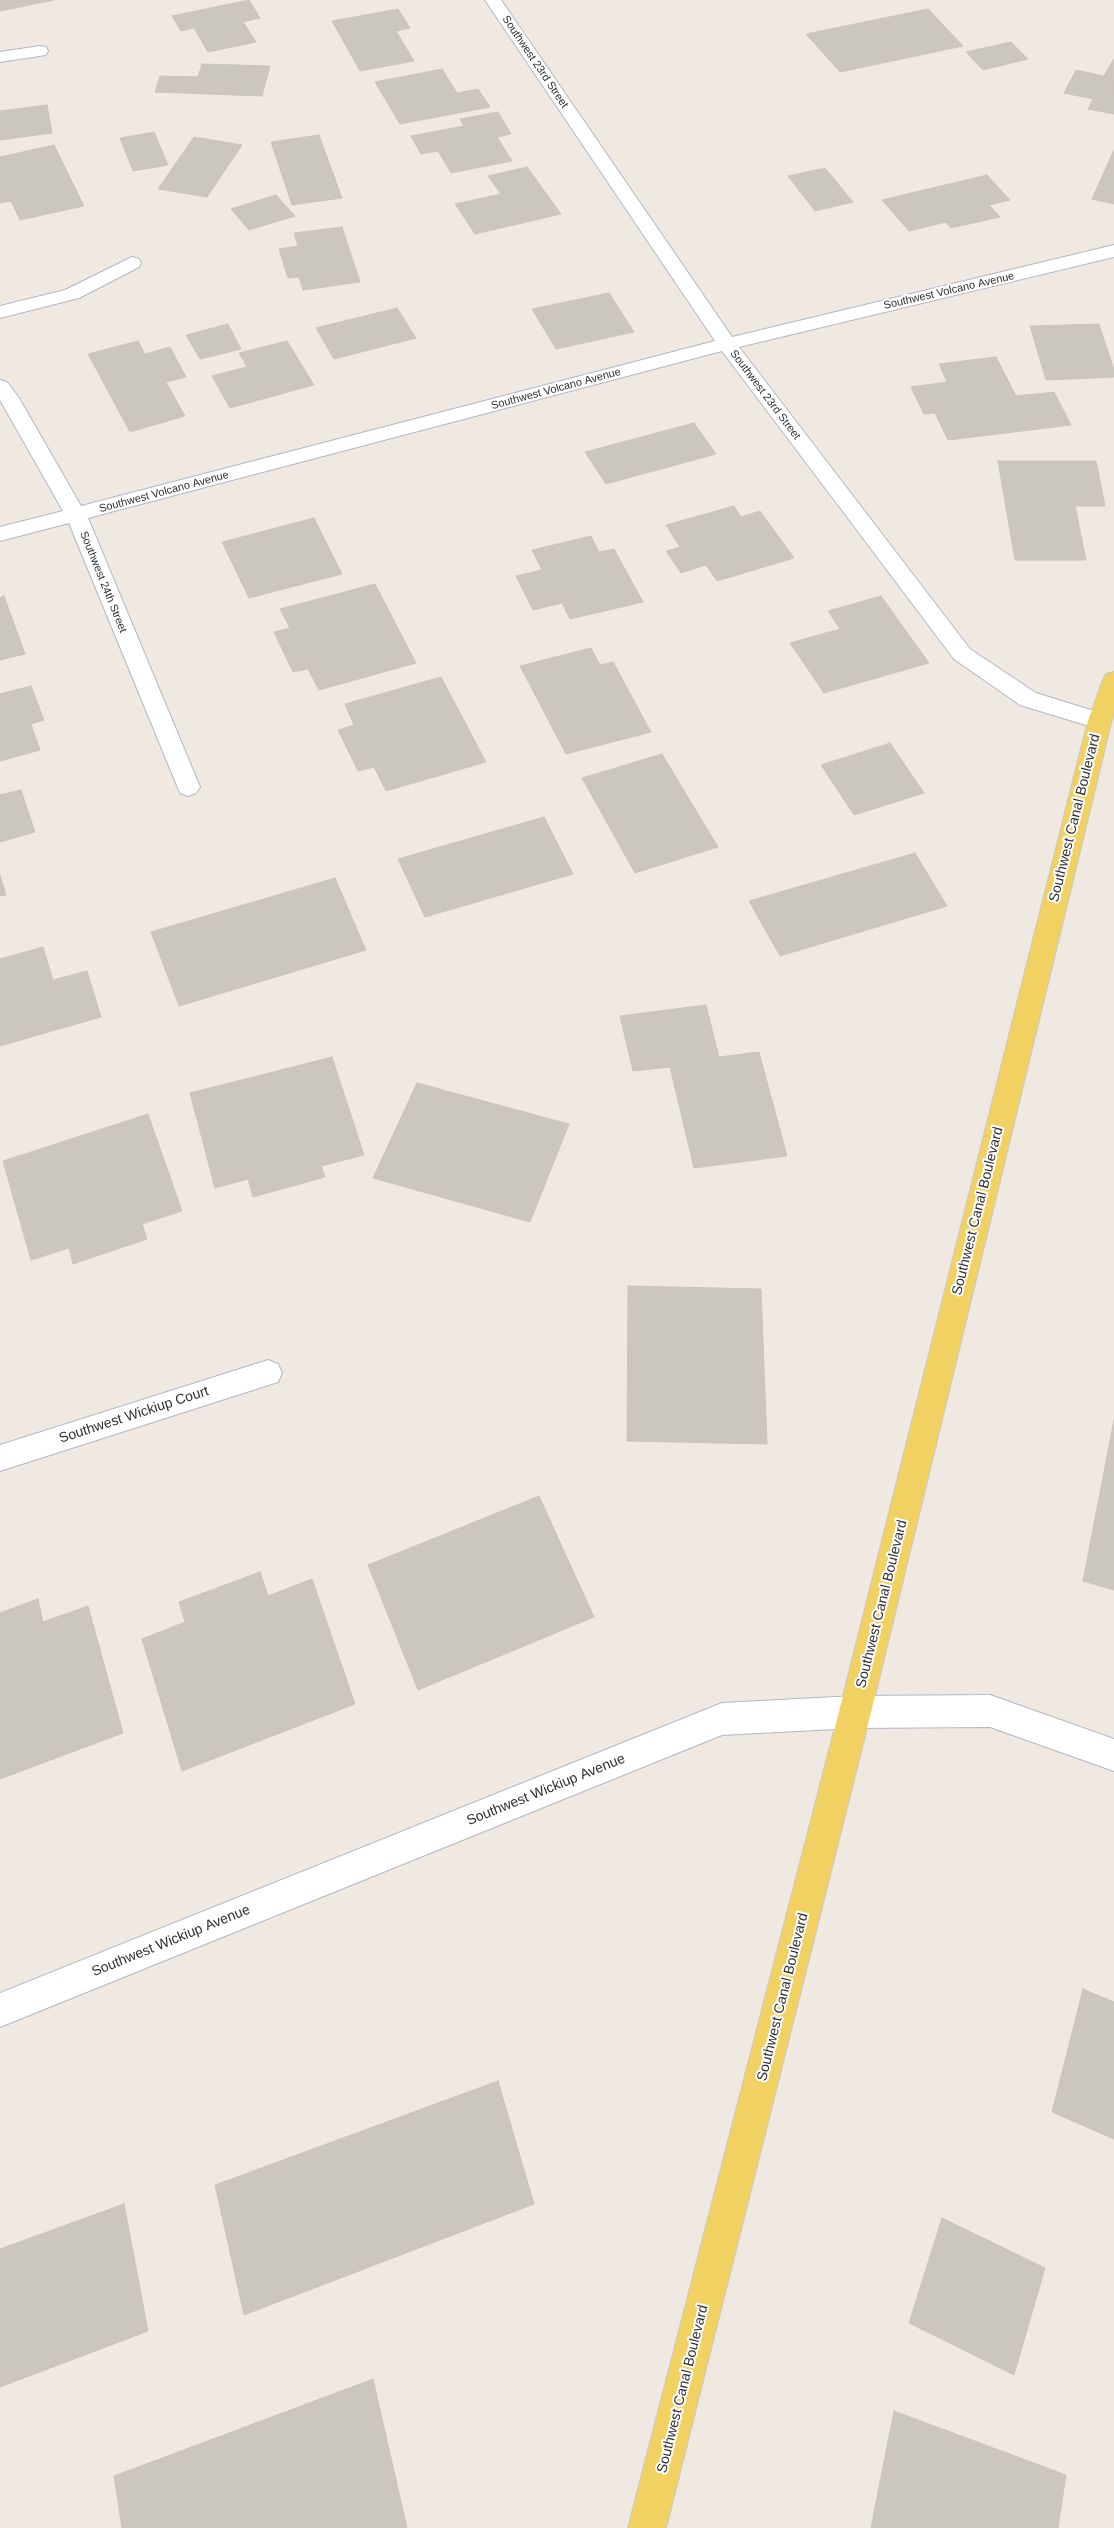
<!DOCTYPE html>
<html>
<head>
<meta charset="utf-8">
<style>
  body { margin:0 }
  canvas { display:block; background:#efe9e1 }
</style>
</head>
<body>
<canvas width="1114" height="2528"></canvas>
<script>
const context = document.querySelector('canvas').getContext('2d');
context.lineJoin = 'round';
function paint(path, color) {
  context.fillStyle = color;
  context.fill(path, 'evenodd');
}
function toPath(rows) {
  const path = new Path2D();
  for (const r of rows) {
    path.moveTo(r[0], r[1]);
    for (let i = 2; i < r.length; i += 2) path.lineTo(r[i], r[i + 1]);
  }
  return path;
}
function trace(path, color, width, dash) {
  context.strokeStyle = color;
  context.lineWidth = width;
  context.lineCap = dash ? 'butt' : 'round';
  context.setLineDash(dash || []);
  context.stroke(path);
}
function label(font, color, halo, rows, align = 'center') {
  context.font = font + ' Arial,sans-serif';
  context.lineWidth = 4;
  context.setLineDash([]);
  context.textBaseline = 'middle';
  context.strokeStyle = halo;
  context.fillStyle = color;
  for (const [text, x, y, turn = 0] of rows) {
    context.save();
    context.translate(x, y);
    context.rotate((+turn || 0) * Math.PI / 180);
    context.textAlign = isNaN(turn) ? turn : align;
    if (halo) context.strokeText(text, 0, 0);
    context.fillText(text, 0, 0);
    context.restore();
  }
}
const building = toPath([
  [0,0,54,0,0,11,0,0],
  [249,0,260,18,243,22,256,42,208,52,194,28,181,31,172,16,249,0],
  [398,9,410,28,396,31,414,61,360,71,332,21,398,9],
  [928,9,963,46,840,72,806,34,928,9],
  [1011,42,1028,59,983,70,966,52,1011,42],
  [1113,60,1114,114,1088,109,1093,99,1064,93,1076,70,1104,76,1113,60],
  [202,64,270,66,262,96,155,92,160,76,198,77,202,64],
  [442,69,457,93,478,89,490,107,400,124,375,82,442,69],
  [47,105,52,133,0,140,0,111,47,105],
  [498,112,511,134,497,137,512,161,451,173,438,151,421,154,411,136,464,126,460,119,498,112],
  [154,132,168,165,133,171,120,138,154,132],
  [319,135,342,198,292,205,271,142,319,135],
  [194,137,242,145,207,197,158,189,194,137],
  [54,145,84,206,20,220,11,201,0,203,0,157,54,145],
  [1114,150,1114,204,1092,199,1114,150],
  [527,167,561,214,475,234,455,204,501,194,488,176,527,167],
  [825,168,853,202,815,211,788,176,825,168],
  [987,175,1010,200,989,205,1000,217,951,228,946,222,909,231,882,200,987,175],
  [276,195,295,216,249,230,231,209,276,195],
  [342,227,360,282,303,290,299,277,288,278,279,249,298,246,294,233,342,227],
  [609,293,634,332,556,349,532,309,609,293],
  [397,308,416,338,334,359,316,328,397,308],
  [228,324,241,349,200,359,186,335,228,324],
  [1099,324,1114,370,1114,377,1046,380,1030,326,1099,324],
  [138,341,145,354,170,347,186,377,166,382,185,416,130,432,88,354,138,341],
  [287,341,314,385,230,408,212,376,247,367,239,353,287,341],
  [996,357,1016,396,1054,392,1071,425,948,440,935,413,924,414,911,387,947,382,939,364,996,357],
  [694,423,716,454,606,484,585,452,694,423],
  [998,461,1096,461,1105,506,1075,506,1086,560,1015,560,998,461],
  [734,506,741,517,760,511,794,558,717,581,706,565,681,573,666,551,680,547,666,525,734,506],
  [314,518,342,574,249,598,222,542,314,518],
  [591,536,599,552,614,549,643,602,570,619,562,603,533,610,516,576,542,570,532,550,591,536],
  [375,584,416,663,319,690,308,669,293,672,274,632,290,628,280,609,375,584],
  [4,596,25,654,0,660,0,598,4,596],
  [881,596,929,663,824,693,790,643,840,629,828,611,881,596],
  [591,648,600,665,613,662,651,732,566,754,520,666,591,648],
  [441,677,486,762,386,791,374,767,358,771,338,730,354,725,345,704,441,677],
  [31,686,44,720,31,724,40,750,0,761,0,694,31,686],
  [890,743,924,793,854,815,821,765,890,743],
  [662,754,718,847,635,873,582,778,662,754],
  [21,790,35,832,0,842,0,795,21,790],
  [544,817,573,874,425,917,398,859,544,817],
  [915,853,947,906,780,956,749,901,915,853],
  [0,875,6,895,0,896,0,875],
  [335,878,366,950,179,1006,151,932,335,878],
  [43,947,53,980,87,971,101,1017,0,1046,0,959,43,947],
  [706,1005,719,1057,759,1052,787,1156,694,1168,670,1067,633,1071,620,1016,706,1005],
  [332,1057,364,1155,321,1166,325,1177,253,1197,248,1179,215,1188,190,1093,332,1057],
  [417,1083,569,1124,530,1222,373,1178,417,1083],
  [148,1114,182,1211,142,1224,147,1239,73,1264,69,1248,31,1260,3,1161,148,1114],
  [628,1286,761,1289,767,1444,627,1441,628,1286],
  [1114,1420,1114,1590,1083,1581,1114,1420],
  [539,1496,594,1617,418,1690,368,1565,539,1496],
  [260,1572,268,1596,312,1579,355,1704,182,1771,142,1639,185,1622,179,1602,260,1572],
  [38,1599,43,1622,88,1606,123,1733,0,1779,0,1613,38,1599],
  [1083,1989,1114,2002,1114,2139,1052,2112,1083,1989],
  [498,2081,534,2204,244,2315,215,2185,498,2081],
  [124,2204,148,2331,0,2387,0,2249,124,2204],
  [942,2218,1045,2268,1014,2375,909,2323,942,2218],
  [373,2379,407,2528,122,2528,114,2476,373,2379],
  [894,2411,1066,2475,1058,2528,871,2528,894,2411]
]);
paint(building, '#cbc7bf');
trace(building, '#cbc5ba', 1);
const minor = toPath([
  [485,0,501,0,732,337,1114,245,1114,257,739,347,970,649,1036,693,1107,715,1110,721,1107,727,1099,729,1020,705,954,659,722,351,88,518,200,787,196,793,188,796,180,793,69,523,0,541,0,527,63,511,0,400,0,380,7,382,19,398,81,506,715,341,485,0],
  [40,46,46,47,48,51,46,55,0,62,0,52,40,46],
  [132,257,139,259,141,263,139,267,79,298,0,318,0,306,65,290,132,257],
  [268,1360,278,1364,282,1373,278,1382,0,1471,0,1445,268,1360],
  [990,1695,1114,1739,1114,1771,990,1727,855,1728,722,1735,0,2027,0,1993,722,1703,855,1696,990,1695]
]);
const major = toPath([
  [1114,672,1114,711,871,1712,666,2528,628,2528,839,1712,1088,721,1103,680,1106,674,1114,672]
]);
trace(minor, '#b4b7c1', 2);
trace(major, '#c9c9c9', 2);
paint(minor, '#fff');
paint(major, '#f2d163');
label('11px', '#2e2e2e', '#fff', [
  ["Southwest 23rd Street",535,62,56],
  ["Southwest Volcano Avenue",949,291,-13],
  ["Southwest Volcano Avenue",556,389,-15],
  ["Southwest 23rd Street",765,395,53],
  ["Southwest Volcano Avenue",164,492,-15],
  ["Southwest 24th Street",103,582,68]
]);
label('14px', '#2e2e2e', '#fff', [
  ["Southwest Canal Boulevard",1075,818,-76],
  ["Southwest Canal Boulevard",978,1211,-76],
  ["Southwest Wickiup Court",134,1415,-18],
  ["Southwest Canal Boulevard",882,1604,-76],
  ["Southwest Wickiup Avenue",546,1790,-22],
  ["Southwest Wickiup Avenue",171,1941,-22],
  ["Southwest Canal Boulevard",783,1997,-76],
  ["Southwest Canal Boulevard",683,2389,-76]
]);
</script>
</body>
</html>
